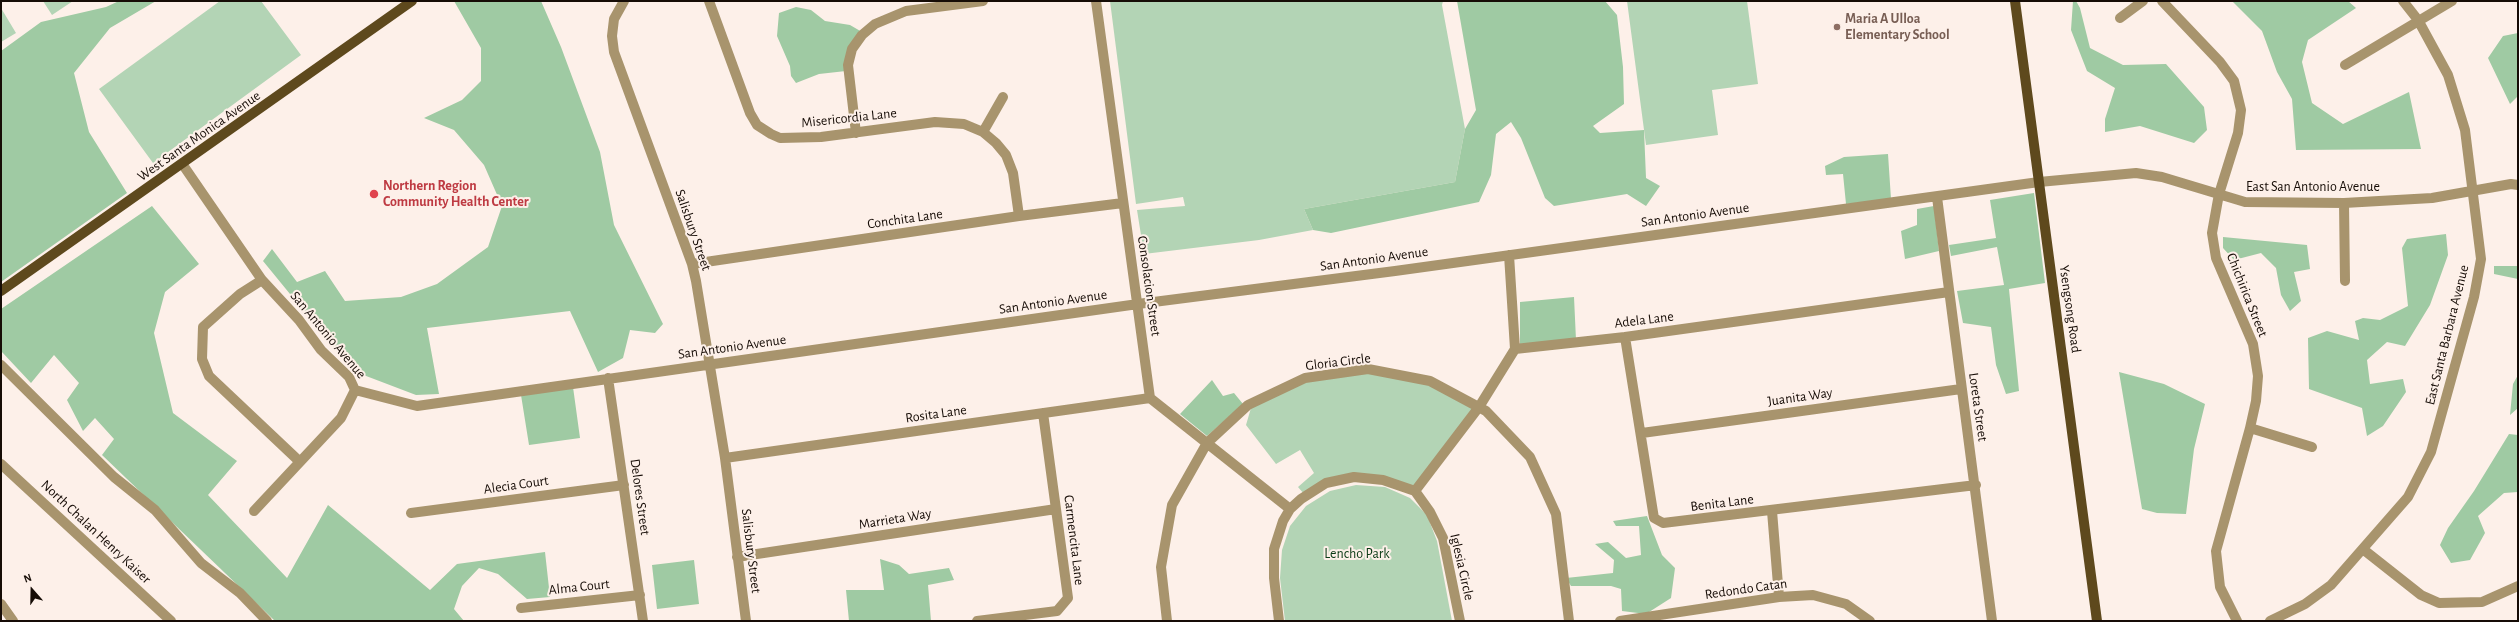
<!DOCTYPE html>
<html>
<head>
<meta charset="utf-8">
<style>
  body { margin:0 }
  #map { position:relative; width:2519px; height:622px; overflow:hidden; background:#fdf0e9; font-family:"Alegreya Sans",sans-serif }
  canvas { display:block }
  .frame { position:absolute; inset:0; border:2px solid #160c06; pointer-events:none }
  .north { position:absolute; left:12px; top:570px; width:40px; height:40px; -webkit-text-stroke:3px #fdf0e9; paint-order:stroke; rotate:340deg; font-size:11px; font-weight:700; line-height:16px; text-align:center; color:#160c06 }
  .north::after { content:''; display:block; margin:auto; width:14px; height:18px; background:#160c06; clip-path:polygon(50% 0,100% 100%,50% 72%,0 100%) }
</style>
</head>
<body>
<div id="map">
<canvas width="2519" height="622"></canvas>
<div class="frame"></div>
<div class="north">N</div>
</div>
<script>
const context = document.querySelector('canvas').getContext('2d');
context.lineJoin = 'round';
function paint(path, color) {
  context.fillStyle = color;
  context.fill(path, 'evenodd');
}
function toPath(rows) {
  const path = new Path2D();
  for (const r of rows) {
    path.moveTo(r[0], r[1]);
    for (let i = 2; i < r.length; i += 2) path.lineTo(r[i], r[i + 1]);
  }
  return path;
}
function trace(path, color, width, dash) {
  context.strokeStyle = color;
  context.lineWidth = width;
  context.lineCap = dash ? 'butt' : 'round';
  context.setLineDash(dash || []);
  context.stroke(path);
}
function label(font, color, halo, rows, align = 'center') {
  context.font = font + ' "Alegreya Sans",sans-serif';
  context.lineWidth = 4;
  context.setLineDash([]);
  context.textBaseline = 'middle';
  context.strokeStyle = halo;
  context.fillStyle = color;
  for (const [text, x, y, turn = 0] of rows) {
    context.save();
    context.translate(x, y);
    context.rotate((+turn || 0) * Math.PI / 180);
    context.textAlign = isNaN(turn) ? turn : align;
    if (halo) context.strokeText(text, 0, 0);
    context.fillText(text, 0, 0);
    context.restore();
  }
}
paint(toPath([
  [43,1,73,1,52,15],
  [220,1,261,1,301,55,153,163,99,89],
  [1110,1,1443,1,1442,5,1465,129,1455,182,1304,209,1313,230,1259,240,1144,254,1137,210,1185,206,1183,197,1136,204],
  [1627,1,1747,1,1758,84,1712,90,1718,135,1646,145],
  [1,8,16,33,1,42],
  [1368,372,1430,383,1475,409,1414,488,1354,474,1304,494,1298,487,1314,473,1300,450,1276,464,1246,425,1251,408,1307,379],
  [1356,485,1385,487,1410,498,1427,515,1437,541,1452,621,1285,621,1280,578,1282,550,1290,526,1306,506,1330,491]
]), '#b3d4b5');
paint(toPath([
  [119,1,156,1,110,28,74,73,89,132,127,193,1,282,1,51,41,22,106,7],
  [454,1,541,1,561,47,600,152,614,225,663,324,655,333,630,330,623,358,598,372,570,311,427,328,439,394,416,395,353,371,263,261,272,249,297,282,325,271,345,301,401,297,437,284,488,247,502,206,484,165,454,130,424,118,462,100,481,81,481,48],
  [1457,1,1605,1,1617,15,1623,67,1624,104,1593,126,1600,133,1644,130,1646,178,1660,186,1646,206,1627,194,1554,206,1545,198,1521,138,1511,122,1496,134,1491,175,1479,202,1331,233,1313,230,1304,209,1455,182,1465,129,1476,110],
  [2073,1,2076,1,2080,8,2090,48,2123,65,2166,64,2204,107,2207,130,2194,143,2140,126,2105,132,2105,119,2115,88,2087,71,2071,30],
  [2232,1,2348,1,2356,8,2308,40,2302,62,2312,103,2343,124,2409,92,2421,149,2296,150,2292,99,2277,72,2262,31],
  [796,7,811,10,825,21,850,25,862,32,846,71,819,74,796,83,791,76,790,66,777,36,779,13],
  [2518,33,2518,96,2510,104,2488,58,2503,36],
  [1888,154,1891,199,1846,204,1843,174,1826,175,1825,166,1844,157],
  [2034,193,2045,283,2009,289,2019,391,2006,394,1996,365,1991,327,1963,323,1957,291,2004,285,1997,247,1951,256,1949,245,1996,238,1990,200],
  [152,206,199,264,165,292,154,333,173,413,237,461,208,495,287,578,328,505,430,590,457,564,545,552,550,597,527,599,498,574,479,568,462,586,454,609,464,621,275,621,102,455,114,439,95,418,83,431,67,400,79,383,54,355,31,383,1,351,1,309],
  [1934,206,1939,251,1905,259,1901,231,1917,225,1917,209],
  [2446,234,2448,255,2430,305,2405,346,2387,342,2367,360,2370,384,2403,379,2406,392,2383,426,2367,436,2362,408,2309,389,2308,338,2327,331,2359,340,2355,321,2363,318,2380,320,2408,306,2402,248,2407,239],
  [2223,237,2307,245,2310,269,2294,272,2301,301,2290,311,2281,295,2276,268,2261,253,2234,260,2223,248],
  [2494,266,2518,266,2518,279,2494,274],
  [1574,297,1576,340,1520,344,1520,302],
  [2119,372,2164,384,2205,404,2194,449,2186,514,2157,513,2142,509],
  [2518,375,2518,408,2510,415,2513,384],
  [1212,380,1223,396,1234,393,1243,404,1207,436,1180,414],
  [573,387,580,438,529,445,521,395],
  [2509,434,2518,435,2518,492,2504,493,2478,516,2485,533,2470,560,2451,563,2440,545,2448,528,2474,491],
  [1647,516,1662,555,1675,568,1671,598,1646,614,1622,611,1621,589,1611,586,1571,586,1566,578,1613,573,1614,560,1595,544,1608,542,1626,558,1641,555,1639,526,1616,526,1613,521],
  [880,559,899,565,909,574,949,568,954,580,928,585,931,621,849,621,846,590,884,590],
  [694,560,699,604,657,609,652,565]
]), '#9fcaa3');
trace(toPath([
  [624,1,614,19,612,36,614,52,692,264,696,281,725,458,746,621],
  [709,1,750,113,757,125,771,134,780,138,821,137,935,122,964,124,983,132,996,143,1006,155,1013,173,1019,216],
  [1096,1,1150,398,1290,509],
  [2162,1,2220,62,2234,81,2241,110,2238,133,2219,194,2212,233,2216,258,2253,344,2258,376,2256,401,2250,428,2216,551,2220,587,2237,621],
  [2120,18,2143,1],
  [2345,65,2452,1],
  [983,132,1003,97],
  [856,133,848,65,852,49,862,35,875,24,906,11,983,1],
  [183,165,262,280,299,320,321,350,349,377,355,390,417,406,1138,304,1395,271,2039,182,2136,173,2162,177,2245,202,2344,203,2432,198,2511,184,2518,185],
  [1937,197,1992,621],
  [2344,203,2345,281],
  [1509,255,1515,349],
  [692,264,1019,216,1123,203],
  [262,280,240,294,203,327,202,359,209,376,299,461],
  [1625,337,1653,512,1654,518,1663,523,1976,485],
  [1,365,114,477,155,510,201,563,240,593,267,621],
  [608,378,643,621],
  [2250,428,2312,447],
  [1642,433,1961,389],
  [725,458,1150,398],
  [1,464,171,621],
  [1415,491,1479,407,1515,349,1625,337,1949,292],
  [254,511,341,418,355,390],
  [1772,511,1779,597],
  [411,513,624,485],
  [2364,550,2421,595,2439,603,2482,602,2518,586],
  [737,557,1056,509],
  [1,604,13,621],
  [521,608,640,595],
  [977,621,1057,611,1068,598,1043,413],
  [1167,621,1161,567,1172,505,1207,443,1248,405,1305,378,1368,369,1430,381,1486,411,1530,457,1556,514,1569,621],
  [1279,621,1274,578,1274,549,1283,521,1290,509,1301,499,1326,483,1354,477,1383,480,1415,491,1430,512,1443,538,1460,621],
  [1620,621,1779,597,1813,595,1846,604,1870,621],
  [2270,621,2305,604,2331,585,2408,497,2431,452,2474,297,2481,259,2465,130,2448,75,2418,20,2403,1]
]), '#a8946d', 10);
trace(toPath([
  [2015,1,2097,621],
  [1,291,412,1]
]), '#5e491d', 10);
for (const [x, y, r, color] of [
  [1837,27,4,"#8d6e63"],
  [374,194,5,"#e0444e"]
]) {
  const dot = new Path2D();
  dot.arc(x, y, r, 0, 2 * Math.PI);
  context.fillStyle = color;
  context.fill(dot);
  trace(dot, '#fdf0e9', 1.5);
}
label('bold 14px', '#785e54', '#fdf0e9', [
  ["Maria A Ulloa",1845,19],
  ["Elementary School",1845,35]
], 'left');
label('14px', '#160c06', '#fdf0e9', [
  ["Misericordia Lane",849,118,-6],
  ["West Santa Monica Avenue",199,136,-35],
  ["East San Antonio Avenue",2313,187],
  ["San Antonio Avenue",1695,215,-8],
  ["Conchita Lane",905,219,-8],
  ["Salisbury Street",693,230,71],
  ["San Antonio Avenue",1374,259,-8],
  ["Consolacion Street",1149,286,82],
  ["Chichirica Street",2247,295,68],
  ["San Antonio Avenue",1053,302,-8],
  ["Ysengsong Road",2070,309,82],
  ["Adela Lane",1644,320,-7],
  ["San Antonio Avenue",328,335,50],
  ["East Santa Barbara Avenue",2447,335,-76],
  ["San Antonio Avenue",732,347,-8],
  ["Gloria Circle",1338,362,-7],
  ["Juanita Way",1800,397,-8],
  ["Loreta Street",1978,407,82],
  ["Rosita Lane",936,414,-8],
  ["Alecia Court",516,485,-8],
  ["Delores Street",640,497,82],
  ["Benita Lane",1722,503,-7],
  ["Marrieta Way",895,519,-9],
  ["North Chalan Henry Kaiser",96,532,43],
  ["Carmencita Lane",1074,540,83],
  ["Salisbury Street",751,551,83],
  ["Iglesia Circle",1462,567,77],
  ["Alma Court",579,587,-6],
  ["Redondo Catan",1746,589,-8]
]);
label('bold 14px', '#be3a42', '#fdf0e9', [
  ["Northern Region",383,186],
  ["Community Health Center",383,202]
], 'left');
label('14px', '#093a14', '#fdf0e9', [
  ["Lencho Park",1357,554]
]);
</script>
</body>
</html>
